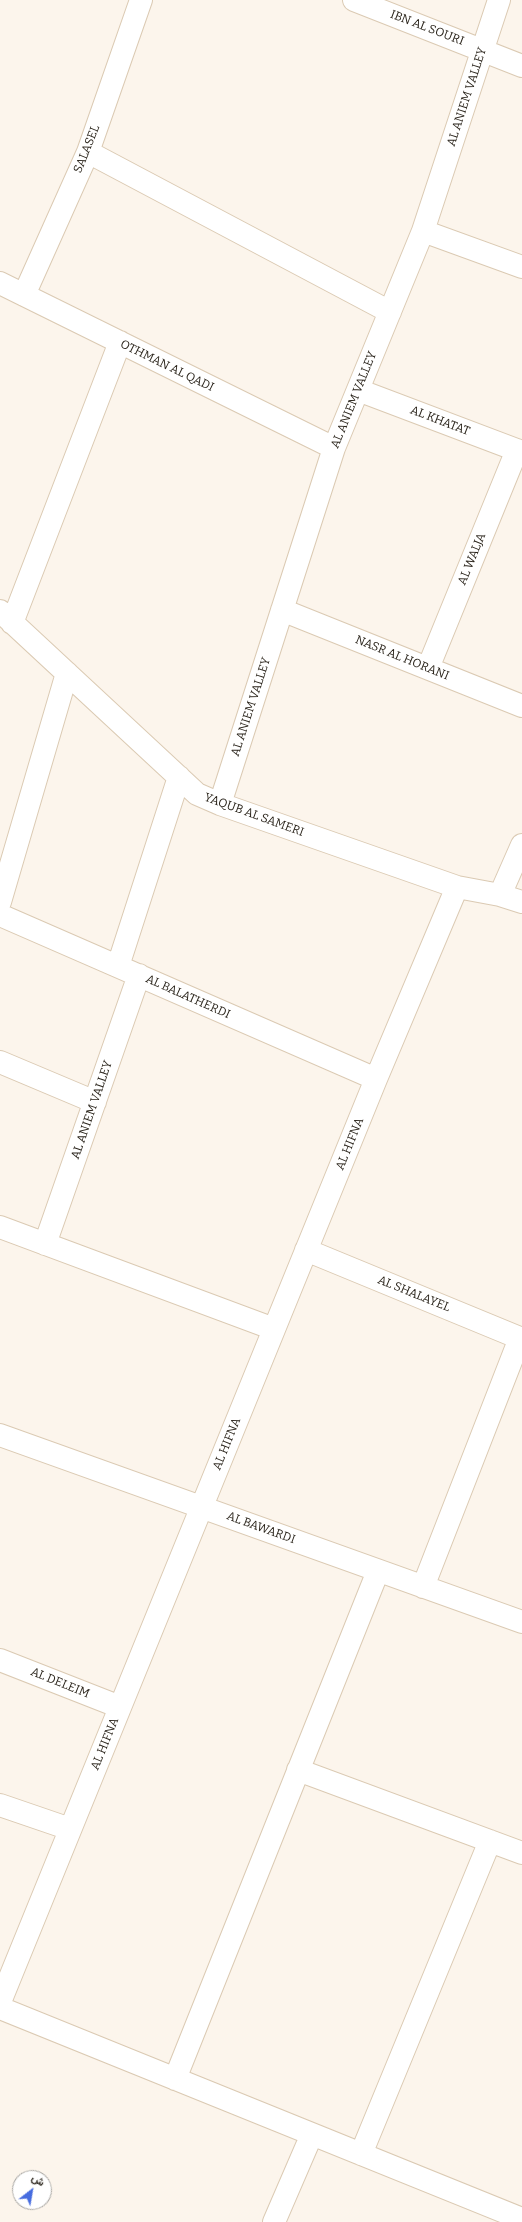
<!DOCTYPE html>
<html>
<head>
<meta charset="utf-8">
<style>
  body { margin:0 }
  #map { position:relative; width:522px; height:2222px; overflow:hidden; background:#fcf5ec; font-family:Bitter,Vazirmatn,serif }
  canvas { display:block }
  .north { position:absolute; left:12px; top:2170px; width:40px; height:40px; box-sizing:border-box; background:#fff; border:1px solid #aaa8a4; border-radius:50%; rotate:31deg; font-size:11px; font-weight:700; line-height:16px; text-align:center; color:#2b251c }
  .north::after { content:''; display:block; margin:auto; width:14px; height:18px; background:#466cdf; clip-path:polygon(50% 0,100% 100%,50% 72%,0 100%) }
</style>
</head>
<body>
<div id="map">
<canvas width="522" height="2222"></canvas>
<div class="north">ش</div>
</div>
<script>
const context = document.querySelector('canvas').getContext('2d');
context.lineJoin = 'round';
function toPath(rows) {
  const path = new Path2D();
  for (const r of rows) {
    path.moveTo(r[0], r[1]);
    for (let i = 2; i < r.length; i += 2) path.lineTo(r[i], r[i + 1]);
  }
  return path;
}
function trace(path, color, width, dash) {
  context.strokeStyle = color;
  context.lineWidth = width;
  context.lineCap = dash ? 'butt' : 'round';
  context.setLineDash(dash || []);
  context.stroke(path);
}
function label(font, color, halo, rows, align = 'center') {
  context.font = font + ' Bitter,serif';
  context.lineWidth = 4;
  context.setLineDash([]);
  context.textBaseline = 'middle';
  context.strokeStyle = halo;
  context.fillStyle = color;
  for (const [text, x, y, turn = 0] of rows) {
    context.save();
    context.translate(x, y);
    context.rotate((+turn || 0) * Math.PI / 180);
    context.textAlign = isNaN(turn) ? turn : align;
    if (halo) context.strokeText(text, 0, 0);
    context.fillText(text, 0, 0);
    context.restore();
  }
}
const minor = toPath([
  [354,0,522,66],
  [88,152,390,312],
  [423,231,522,267],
  [0,283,334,448],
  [24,295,88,152,141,0],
  [358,390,522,452],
  [282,610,522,706],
  [0,611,197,794,220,804,457,887,500,895,522,902],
  [12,623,120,342],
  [428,668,517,450],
  [220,804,334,448,423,231,499,0],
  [500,895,522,845],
  [0,902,67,673],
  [0,915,376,1079],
  [118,966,179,777],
  [0,1062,95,1102],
  [0,1227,274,1329],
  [45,1244,139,975],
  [306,1250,522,1339],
  [0,1435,522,1622],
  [423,1587,520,1338],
  [0,1660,120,1707],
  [298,1770,522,1853],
  [0,1805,70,1829],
  [0,2002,376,1079,457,887],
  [0,2008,522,2219],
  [175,2079,378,1571],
  [361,2154,490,1841],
  [274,2222,312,2134]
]);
trace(minor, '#dbcab3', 24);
trace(minor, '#fff', 22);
label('12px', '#2b251c', '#fff', [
  ["IBN AL SOURI",427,28,21],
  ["AL ANIEM VALLEY",467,97,-72],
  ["SALASEL",87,149,-68],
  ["OTHMAN AL QADI",167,366,26],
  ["AL ANIEM VALLEY",354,400,-68],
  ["AL KHATAT",440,421,21],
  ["AL WALJA",472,559,-68],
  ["NASR AL HORANI",402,658,22],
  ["AL ANIEM VALLEY",251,707,-72],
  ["YAQUB AL SAMERI",254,815,20],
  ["AL BALATHERDI",188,997,24],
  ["AL ANIEM VALLEY",92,1110,-71],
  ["AL HIFNA",350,1144,-68],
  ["AL SHALAYEL",414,1294,22],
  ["AL HIFNA",227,1444,-68],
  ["AL BAWARDI",261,1528,20],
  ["AL DELEIM",60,1683,22],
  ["AL HIFNA",105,1744,-68]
]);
</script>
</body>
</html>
